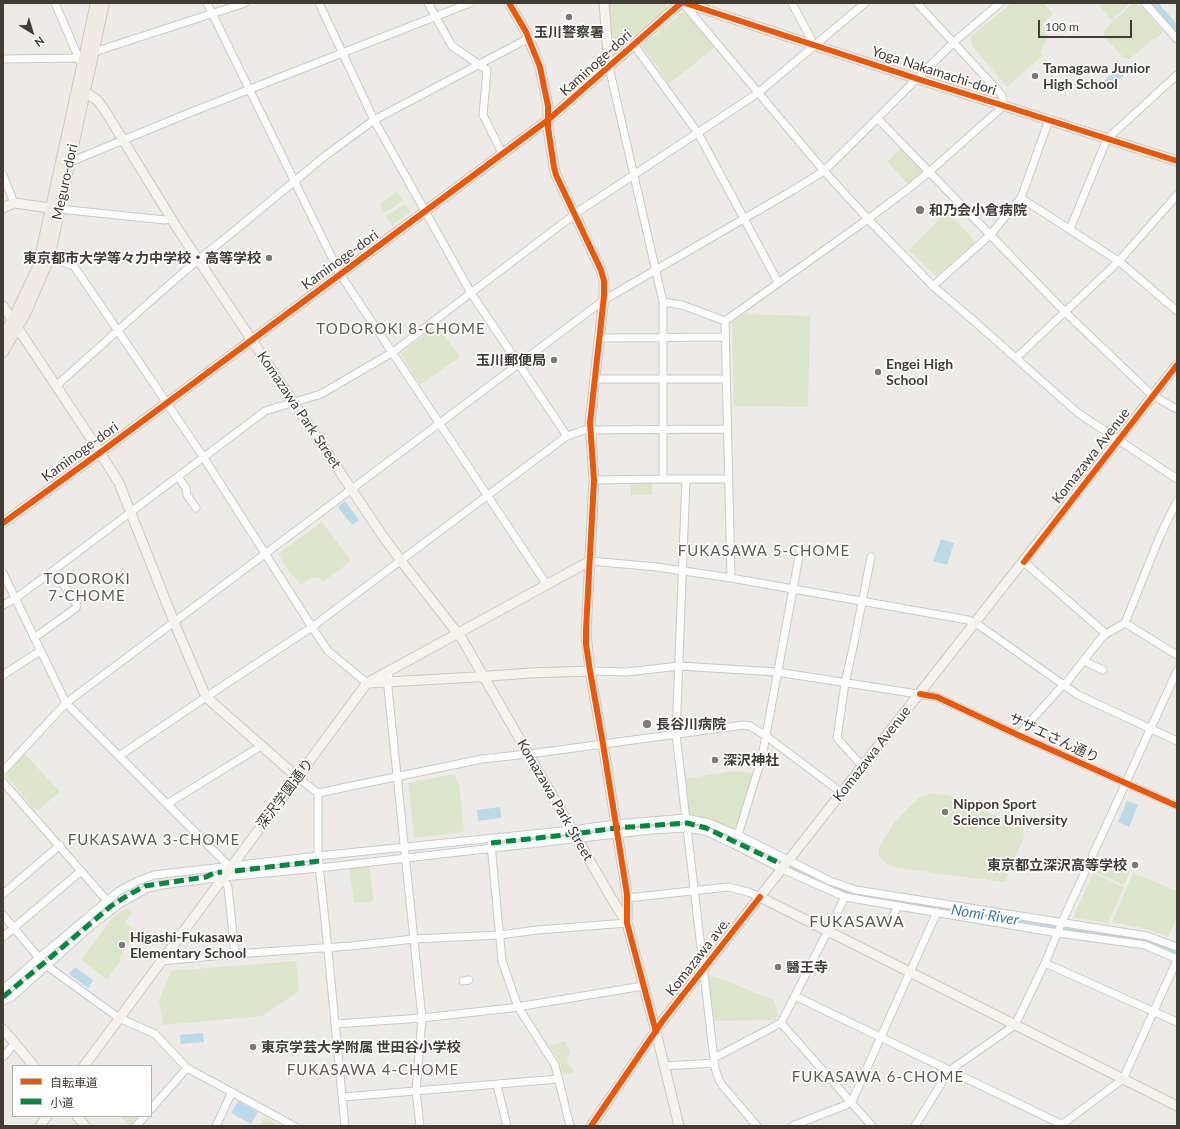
<!DOCTYPE html>
<html>
<head>
<meta charset="utf-8">
<style>
  body { margin:0 }
  #map { position:relative; width:1180px; height:1129px; overflow:hidden; background:#edebe8; font-family:Lato,"Noto Sans JP",sans-serif }
  canvas { display:block }
  .frame { position:absolute; inset:0; border:4px solid #423c35; pointer-events:none }
  .legend { position:absolute; left:12px; top:1065px; width:140px; height:52px; box-sizing:border-box; background:#fff; border:1px solid #b3b1ae; margin:0; padding:5px 7px; list-style:none; font-size:12px; color:#423c35 }
  .legend li { display:flex; align-items:center; gap:8px; height:20px }
  .legend b { width:20px; border:1px solid #b3b1ae }
  .north { position:absolute; left:12px; top:12px; width:40px; height:40px; -webkit-text-stroke:3px #fff; paint-order:stroke; rotate:142deg; font-size:11px; font-weight:700; line-height:16px; text-align:center; color:#423c35 }
  .north::after { content:''; display:block; margin:auto; width:14px; height:18px; background:#423c35; clip-path:polygon(50% 0,100% 100%,50% 72%,0 100%) }
  .scale { position:absolute; left:1038px; top:20px; width:94px; height:18px; box-sizing:border-box; border:2px solid #423c35; border-top:0; padding-left:5px; font-size:12px; line-height:14px; white-space:nowrap; color:#423c35; -webkit-text-stroke:3px #fff; paint-order:stroke }
</style>
</head>
<body>
<div id="map">
<canvas width="1180" height="1129"></canvas>
<div class="frame"></div>
<ul class="legend">
<li><b style="height:5px;background:#e8590c"></b>自転車道</li>
<li><b style="height:5px;background:#00873e"></b>小道</li>
</ul>
<div class="north">N</div>
<div class="scale">100 m</div>
</div>
<script>
const context = document.querySelector('canvas').getContext('2d');
context.lineJoin = 'round';
function paint(path, color) {
  context.fillStyle = color;
  context.fill(path, 'evenodd');
}
function toPath(rows) {
  const path = new Path2D();
  for (const r of rows) {
    path.moveTo(r[0], r[1]);
    for (let i = 2; i < r.length; i += 2) path.lineTo(r[i], r[i + 1]);
  }
  return path;
}
function trace(path, color, width, dash) {
  context.strokeStyle = color;
  context.lineWidth = width;
  context.lineCap = dash ? 'butt' : 'round';
  context.setLineDash(dash || []);
  context.stroke(path);
}
function label(font, color, halo, rows, align = 'center') {
  context.font = font + ' Lato,"Noto Sans JP",sans-serif';
  context.lineWidth = 3.5;
  context.setLineDash([]);
  context.textBaseline = 'middle';
  context.strokeStyle = halo;
  context.fillStyle = color;
  for (const [text, x, y, turn = 0] of rows) {
    context.save();
    context.translate(x, y);
    context.rotate((+turn || 0) * Math.PI / 180);
    context.textAlign = isNaN(turn) ? turn : align;
    if (halo) context.strokeText(text, 0, 0);
    context.fillText(text, 0, 0);
    context.restore();
  }
}
paint(toPath([
  [608,3,665,3,667,9,618,52,612,50],
  [1012,3,1044,3,1053,14,1043,23,1043,28,1049,36,1040,52,1043,55,1007,87,972,46,971,36],
  [1102,3,1130,3,1112,20,1099,6],
  [1133,3,1135,3,1138,6,1142,7,1163,32,1156,39,1153,39,1129,60,1127,58,1124,58,1105,38,1104,30],
  [681,13,686,13,715,47,669,84,642,46],
  [902,148,924,172,909,185,887,161],
  [397,192,403,200,384,213,379,204],
  [405,204,411,212,392,225,386,216],
  [946,213,956,221,969,234,975,243,936,276,909,250],
  [742,314,810,316,808,407,734,406,732,322],
  [437,326,460,357,420,385,400,353],
  [631,481,652,481,652,495,631,495],
  [322,522,351,561,323,582,318,577,311,578,301,585,295,577,292,576,278,554],
  [25,754,60,792,38,810,34,809,7,777,7,773],
  [734,771,754,773,737,830,735,831,691,817,689,815,683,779],
  [455,774,457,783,459,783,464,832,414,838,408,783],
  [931,794,948,795,1023,827,1024,837,1004,882,897,868,887,864,879,856,879,847,894,823,909,807,920,797],
  [1099,858,1130,872,1124,885,1093,871],
  [369,864,374,901,354,903,349,866],
  [800,869,828,882,1147,938,1177,949,1177,955,1066,931,989,917,885,902,845,894,797,874],
  [1093,873,1124,887,1108,923,1073,918],
  [1133,873,1177,891,1177,917,1168,937,1147,929,1112,922],
  [126,908,132,913,125,923,141,934,134,943,131,941,119,958,121,960,107,979,81,960,113,917],
  [296,961,299,991,262,1016,163,1025,159,1001,171,971],
  [713,976,774,1000,779,1017,776,1018,776,1020,714,1021,708,977],
  [565,1041,570,1052,567,1061,574,1072,563,1075,560,1063,549,1046],
  [122,1116,141,1116,132,1126,130,1126,121,1117],
  [265,1117,280,1126,260,1126]
]), '#dce5ca');
paint(toPath([
  [1119,67,1125,74,1108,90,1101,83],
  [345,501,359,520,352,525,338,507],
  [941,539,954,543,947,565,933,561],
  [1127,801,1138,805,1129,827,1118,822],
  [500,807,501,818,478,821,477,810],
  [75,967,93,980,88,988,69,974],
  [203,1033,204,1042,181,1044,180,1035],
  [238,1101,258,1112,251,1124,231,1113]
]), '#bcd9e7');
trace(toPath([
  [1151,3,1177,33],
  [795,870,826,884,853,893,891,901,944,908,1145,941,1177,955]
]), '#bcd9e7', 11);
const street = toPath([
  [55,3,80,61],
  [207,3,340,274,547,585],
  [319,3,374,120,471,293,567,436],
  [428,3,452,46,487,70,483,115,503,155],
  [683,3,824,171,868,219,933,286,974,321,1078,413,1177,479],
  [792,3,811,39,810,44],
  [1145,3,1177,39],
  [634,45,698,133,778,282],
  [3,59,79,58,100,50,245,3],
  [609,67,663,302,663,479],
  [877,118,1065,312,1153,396,1177,409],
  [70,162,189,113,470,3],
  [3,175,14,203],
  [1021,198,1120,262,1177,311],
  [59,209,165,220,171,218],
  [1070,229,1107,139,1177,75],
  [49,258,74,266,204,458,312,627,328,651,367,683],
  [933,286,990,235,1021,198,1049,120],
  [663,302,682,305,725,321],
  [725,321,868,219,908,189,929,172,999,110,1002,105,1003,100,1001,94,917,3],
  [725,321,731,578],
  [599,338,725,337],
  [1016,358,1119,261,1177,195],
  [594,379,726,379],
  [56,386,163,290,193,264,233,232,325,156,374,120,529,38],
  [178,477,186,488,187,495,196,508],
  [686,479,676,734,715,1068,719,1080,722,1085,757,1126],
  [594,480,663,479,728,479],
  [590,561,657,567,731,578,968,620,980,626,1078,695,1177,741],
  [1024,562,1106,634,1125,623,1177,655],
  [3,573,66,703,230,867],
  [3,605,16,598,54,570,265,411,321,394,393,352,579,211,758,93,865,3],
  [1125,623,1160,536,1177,501],
  [34,638,76,608,77,605,54,570],
  [1084,661,1103,670],
  [389,671,388,688,422,1018,416,1091,420,1126],
  [590,671,627,672,679,666,777,672,937,697,1018,735,1177,806],
  [3,675,40,651],
  [1018,735,1063,685,1067,682,1102,637,1106,634],
  [119,756,206,697,312,627,567,436,585,430,727,429],
  [862,766,837,738,845,683,854,643,871,557],
  [3,771,66,703,604,300,795,189,824,171,954,42,1000,3],
  [297,777,318,793,482,759,537,753,744,725,750,726,766,736,842,793],
  [3,782,110,904],
  [318,793,318,856,325,920,345,1126],
  [167,804,261,746],
  [738,835,762,757,800,551],
  [491,844,502,961,518,1007,555,1065,570,1126],
  [223,877,228,887,235,954],
  [3,894,60,845],
  [627,898,728,887,748,892,760,897],
  [3,915,39,958,47,966,119,1018,155,1034,187,1068,294,1126],
  [891,920,898,906],
  [3,937,81,871],
  [161,961,235,954,351,946,414,939,500,935,537,930,627,923],
  [1045,963,1177,1022],
  [463,981,469,980],
  [3,988,7,986,39,958,119,891,138,881,154,875,318,856,572,830,615,824,686,818,709,823,738,835,830,881,856,890,1147,936,1177,947],
  [795,996,1065,1126],
  [3,1001,12,997,91,926,121,903,148,888,162,885,223,877,319,868,651,830,687,828,705,831,733,844,782,869,845,897,1058,933,1145,945,1177,959],
  [781,1023,872,1126],
  [335,1024,422,1018,511,1008,643,986],
  [3,1057,15,1043],
  [714,1058,781,1023,845,897],
  [664,1066,714,1063],
  [497,1085,507,1126],
  [343,1097,558,1079],
  [151,1109,187,1068],
  [136,1126,145,1116],
  [216,1126,232,1092],
  [792,1126,846,1105,853,1099,937,912],
  [915,1126,949,1071,1015,1025,1045,963,1062,922,1177,671],
  [1060,1126,1123,1079,1177,960]
]);
const secondary = toPath([
  [509,3,526,32,540,67,548,106,548,128,554,167,556,175,601,270,604,281,604,296,590,423,594,480,586,633,590,671,603,744,627,894,627,923],
  [604,3,609,67],
  [685,3,924,81,1011,108,1177,161],
  [79,88,97,100,104,109,123,140,179,231,382,535,405,566,462,639,613,901,627,923,656,1032,679,1126],
  [3,208,14,203,58,209],
  [3,306,96,446,119,483,174,622,206,697,297,777],
  [3,523,105,449,548,120,681,3],
  [368,683,476,677,530,673,590,671],
  [760,897,1177,1106],
  [3,1029,34,1066],
  [84,1066,367,683,590,561],
  [77,1116,85,1126],
  [40,1126,47,1116],
  [591,1126,664,1019,1177,365]
]);
const primary = toPath([
  [3,335,13,320,38,267,96,3],
  [3,352,26,312,49,258,104,3]
]);
trace(street, '#cbc9c6', 9);
trace(secondary, '#ccc7bf', 11);
trace(primary, '#cec6b7', 12);
trace(street, '#fcfcfc', 7);
trace(secondary, '#f5f3ee', 9);
trace(primary, '#efeae3', 10);
trace(toPath([
  [491,843,574,834,616,828,687,823,706,828,779,863],
  [235,871,319,861],
  [3,997,44,963,111,906,130,894,145,886,206,877,214,873,222,872]
]), '#00873e', 5, [10, 5]);
trace(toPath([
  [509,3,526,32,540,67,548,106,548,128,554,167,556,175,601,270,604,281,604,296,590,423,594,480,586,630,586,644,590,671,603,744,627,894,627,923,656,1032],
  [685,3,924,81,1011,108,1177,161],
  [3,523,105,449,548,120,681,3],
  [1024,562,1177,365],
  [920,694,937,697,1018,735,1177,806],
  [591,1126,664,1019,760,897]
]), '#e8590c', 6);
for (const [x, y, r, color] of [
  [569,17,4,"#7e7974"],
  [1035,76,4,"#7e7974"],
  [920,210,5,"#7e7974"],
  [269,258,4,"#7e7974"],
  [554,360,4,"#7e7974"],
  [878,372,4,"#7e7974"],
  [647,724,5,"#7e7974"],
  [715,760,4,"#7e7974"],
  [945,812,4,"#7e7974"],
  [1135,865,4,"#7e7974"],
  [122,945,4,"#7e7974"],
  [778,967,4,"#7e7974"],
  [253,1047,4,"#7e7974"]
]) {
  const dot = new Path2D();
  dot.arc(x, y, r, 0, 2 * Math.PI);
  context.fillStyle = color;
  context.fill(dot);
  trace(dot, '#fff', 1.5);
}
label('bold 14px', '#423c35', '#fff', [
  ["玉川警察署",569,32,"center"],
  ["Tamagawa Junior",1043,68],
  ["High School",1043,84],
  ["和乃会小倉病院",929,210],
  ["東京都市大学等々力中学校・高等学校",261,258,"right"],
  ["玉川郵便局",546,360,"right"],
  ["Engei High",886,364],
  ["School",886,380],
  ["長谷川病院",656,724],
  ["深沢神社",723,760],
  ["Nippon Sport",953,804],
  ["Science University",953,820],
  ["東京都立深沢高等学校",1127,865,"right"],
  ["Higashi-Fukasawa",130,937],
  ["Elementary School",130,953],
  ["醫王寺",786,967],
  ["東京学芸大学附属 世田谷小学校",261,1047]
], 'left');
label('14px', '#423c35', '#fff', [
  ["Kaminoge-dori",596,63,-42],
  ["Yoga Nakamachi-dori",934,71,18],
  ["Meguro-dori",65,182,-78],
  ["Kaminoge-dori",340,260,-36],
  ["Komazawa Park Street",299,410,56],
  ["Kaminoge-dori",80,452,-36],
  ["Komazawa Avenue",1091,456,-52],
  ["サザエさん通り",1054,738,25],
  ["Komazawa Avenue",872,754,-52],
  ["深沢学園通り",285,794,-53],
  ["Komazawa Park Street",555,800,60],
  ["Komazawa ave.",698,957,-52]
]);
context.letterSpacing = '1px';
label('15px', '#63594e', '#fff', [
  ["TODOROKI 8-CHOME",401,329],
  ["FUKASAWA 5-CHOME",764,551],
  ["TODOROKI",87,579],
  ["7-CHOME",87,596],
  ["FUKASAWA 3-CHOME",154,840],
  ["FUKASAWA 4-CHOME",373,1070],
  ["FUKASAWA 6-CHOME",878,1077]
]);
context.letterSpacing = '0px';
label('italic 15px', '#3c7ca0', '#fff', [
  ["Nomi River",985,915,9]
]);
context.letterSpacing = '1px';
label('16px', '#63594e', '#fff', [
  ["FUKASAWA",857,922]
]);
context.letterSpacing = '0px';
</script>
</body>
</html>
